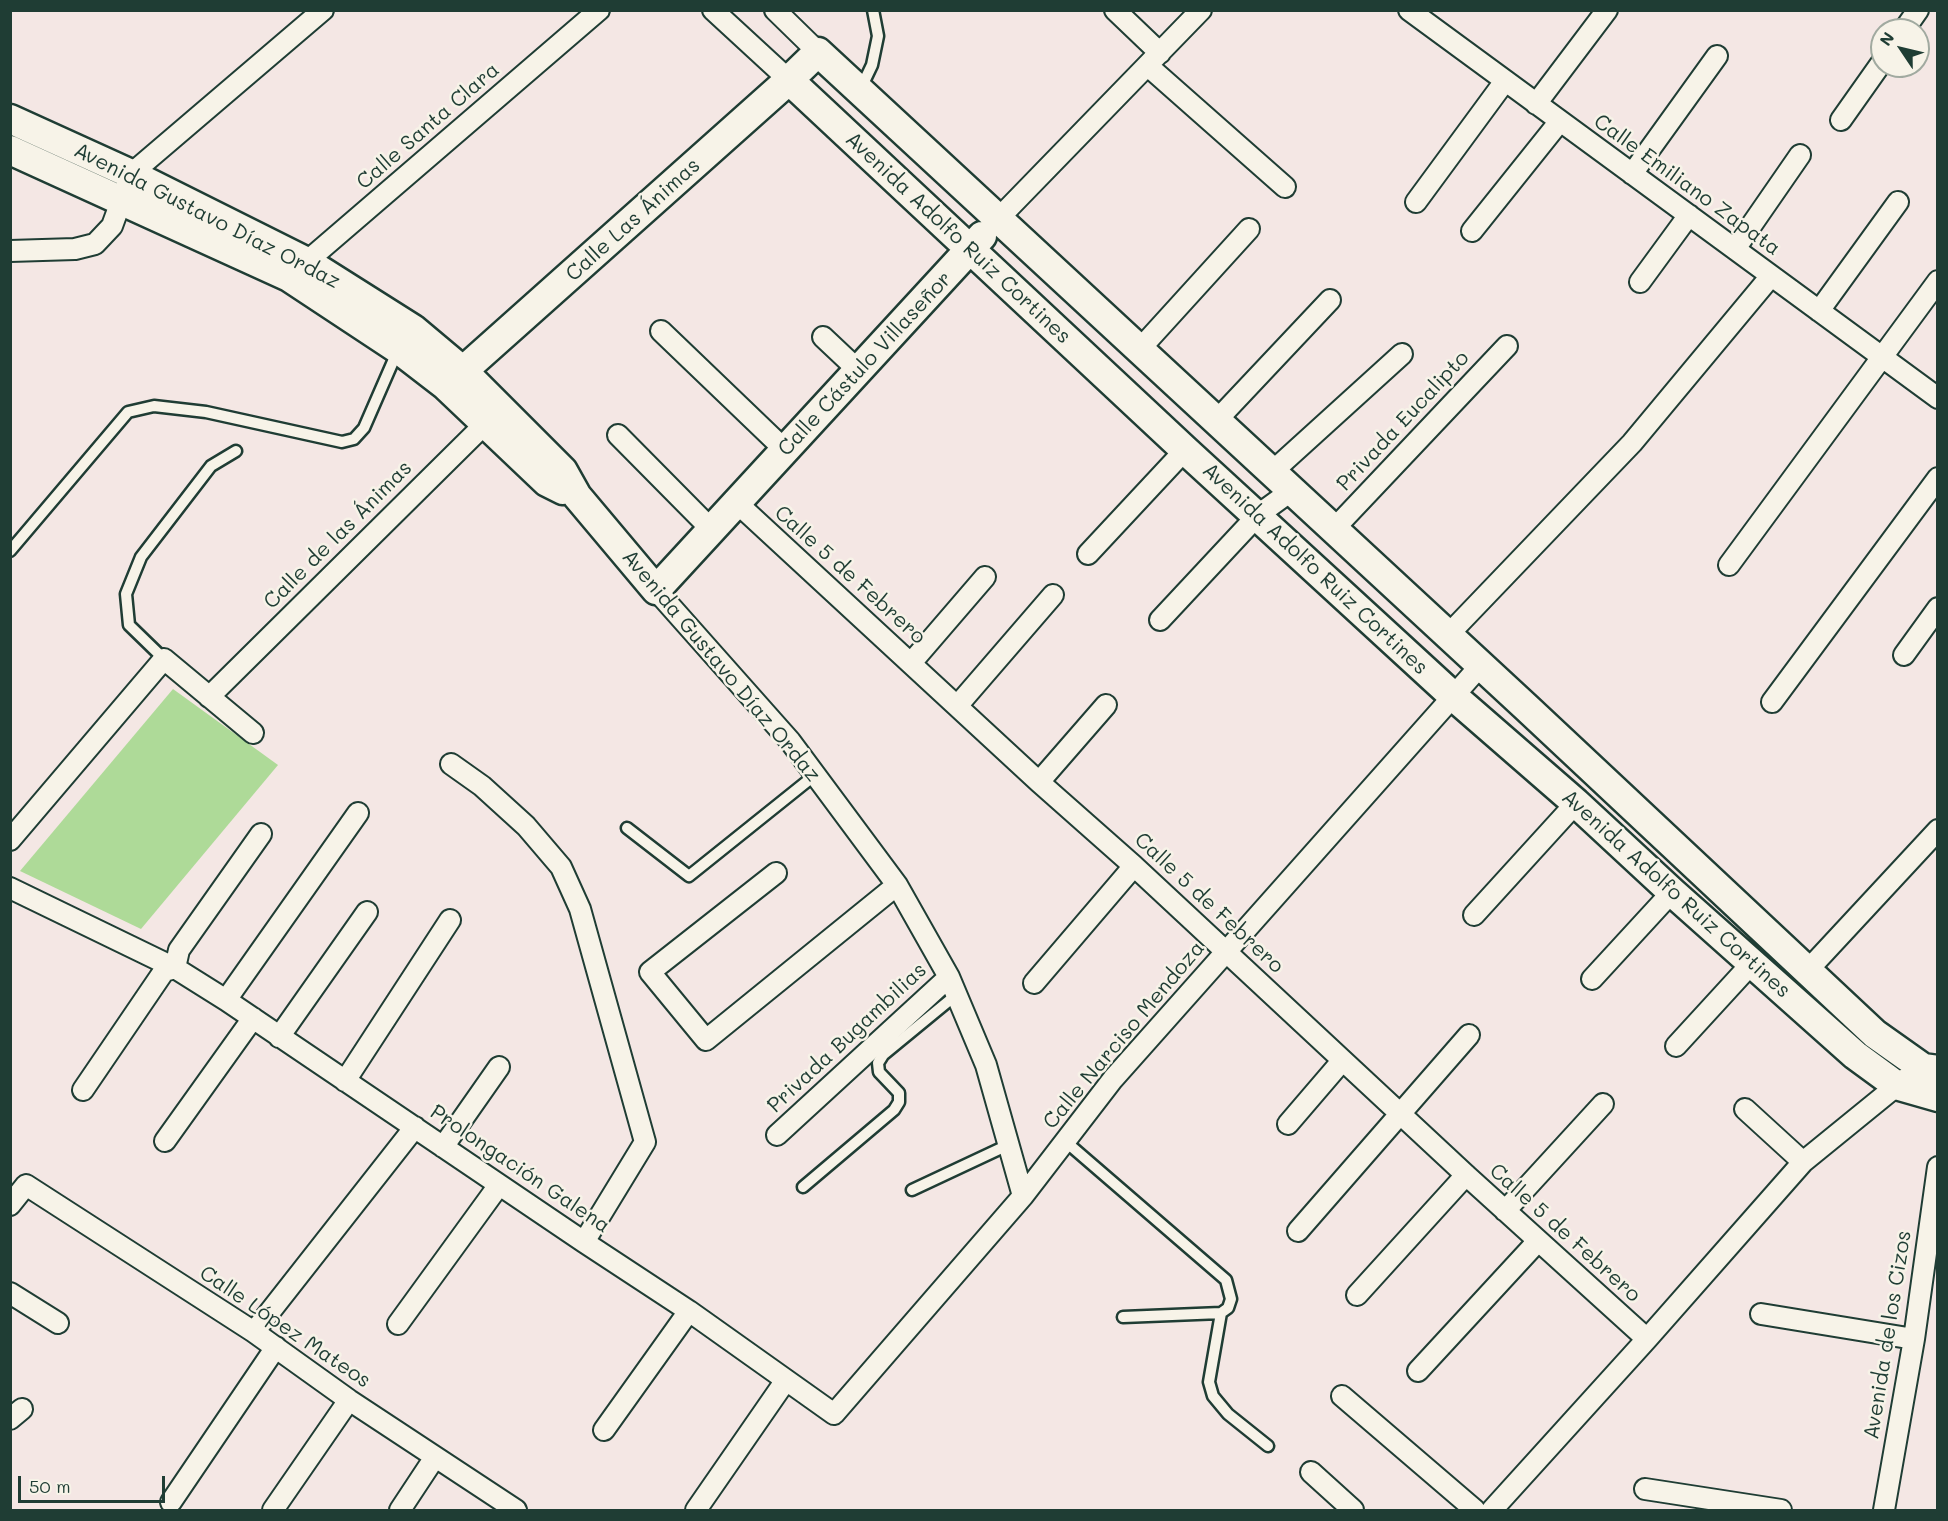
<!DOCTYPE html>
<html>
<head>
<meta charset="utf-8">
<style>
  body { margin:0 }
  #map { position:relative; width:1948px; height:1521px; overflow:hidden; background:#f4e7e4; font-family:Mali,sans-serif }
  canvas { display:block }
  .frame { position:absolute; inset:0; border:12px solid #1f3d34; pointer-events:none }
  .north { position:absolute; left:1870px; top:18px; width:60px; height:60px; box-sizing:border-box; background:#f7f3e8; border:2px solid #a1aaa0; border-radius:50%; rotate:305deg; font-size:16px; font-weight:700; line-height:24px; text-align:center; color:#1f3d34 }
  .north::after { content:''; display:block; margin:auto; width:21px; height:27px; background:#1f3d34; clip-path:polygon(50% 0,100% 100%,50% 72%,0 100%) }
  .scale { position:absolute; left:18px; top:1476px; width:147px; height:27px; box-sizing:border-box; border:3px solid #1f3d34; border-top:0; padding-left:8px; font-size:18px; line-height:21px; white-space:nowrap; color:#1f3d34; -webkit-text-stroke:4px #f7f3e8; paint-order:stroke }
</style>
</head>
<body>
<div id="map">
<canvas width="1948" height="1521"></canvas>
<div class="frame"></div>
<div class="north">N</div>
<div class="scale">50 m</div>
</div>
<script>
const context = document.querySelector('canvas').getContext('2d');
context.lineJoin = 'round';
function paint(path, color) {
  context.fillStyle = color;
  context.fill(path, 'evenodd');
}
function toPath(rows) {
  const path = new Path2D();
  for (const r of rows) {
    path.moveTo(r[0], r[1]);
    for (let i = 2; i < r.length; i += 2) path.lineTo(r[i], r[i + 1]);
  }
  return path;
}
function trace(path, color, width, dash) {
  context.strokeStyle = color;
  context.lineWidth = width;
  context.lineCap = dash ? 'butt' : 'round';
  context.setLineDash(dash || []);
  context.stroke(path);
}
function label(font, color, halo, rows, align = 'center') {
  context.font = font + ' Mali,sans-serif';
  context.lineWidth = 5;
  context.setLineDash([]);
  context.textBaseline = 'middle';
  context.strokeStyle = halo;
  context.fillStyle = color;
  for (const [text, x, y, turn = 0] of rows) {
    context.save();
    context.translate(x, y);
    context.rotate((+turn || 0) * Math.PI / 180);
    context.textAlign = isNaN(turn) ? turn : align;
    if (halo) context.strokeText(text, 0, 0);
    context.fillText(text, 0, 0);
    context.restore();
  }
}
paint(toPath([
  [173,689,278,765,141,929,20,871]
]), '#aeda98');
const lane = toPath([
  [861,88,872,65,878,36,873,10],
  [10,551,128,412,154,406,206,412,342,442,354,439,364,428,398,350],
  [164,659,129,625,126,594,141,557,211,466,236,451],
  [627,828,689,876,815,775],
  [1065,1141,1226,1280,1231,1299,1228,1308,1221,1313,1123,1317],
  [803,1187,894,1110,899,1102,899,1093,879,1072,878,1063,883,1055,956,995],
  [912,1190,1008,1145],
  [1221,1313,1209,1382,1213,1396,1228,1414,1268,1446]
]);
const street = toPath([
  [713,10,789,80],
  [775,10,818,52],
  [1115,10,1160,53],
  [1409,10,1938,398],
  [1904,30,1918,10],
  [1148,66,1285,187],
  [1536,104,1607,10],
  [1841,120,1882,62],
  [1632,174,1717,56],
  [1416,202,1505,81],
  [998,219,1201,10],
  [1472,231,1560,121],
  [1735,249,1800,155],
  [10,251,75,249,95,244,112,226,131,174,323,10],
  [298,269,599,10],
  [1640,282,1689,215],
  [1819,311,1898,202],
  [661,331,785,450],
  [823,337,858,370],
  [1139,350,1249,229],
  [1216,421,1330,300],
  [618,435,712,530],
  [1272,472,1402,354],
  [737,503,1039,782,1134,866,1466,1175,1647,1339],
  [1334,529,1507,346],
  [1088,554,1185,450],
  [1729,565,1938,281],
  [656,590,790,741,897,885,949,977,986,1065,1023,1196],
  [1160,620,1258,515,1291,491],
  [1448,635,1632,443,1771,276],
  [1904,655,1938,608],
  [911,663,985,577],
  [209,697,493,416],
  [1772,702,1938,478],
  [958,705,1053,595],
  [451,764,482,786,526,826,561,867,580,909,645,1142,584,1242],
  [1039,782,1106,705],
  [10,840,164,659,253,733],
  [776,873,650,972,706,1040,897,885],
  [10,888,175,968,226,1000,584,1242,689,1311,834,1414,1023,1196,1113,1079,1481,665],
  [1474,915,1576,803],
  [175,968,179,950,261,834],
  [1808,970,1938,830],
  [1592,979,1672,892],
  [1034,983,1134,866],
  [226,1000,358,813],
  [279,1037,367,912],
  [1676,1046,1753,962],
  [345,1081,450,920],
  [83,1090,164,971,175,968],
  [1745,1109,1803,1162],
  [1288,1124,1342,1061],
  [777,1135,949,977],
  [165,1141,253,1018],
  [443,1147,499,1067],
  [10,1205,26,1185,254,1332,349,1400,516,1510],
  [1505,1211,1603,1104],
  [1298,1231,1469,1035],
  [10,1293,58,1323],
  [1357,1295,1466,1175],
  [1761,1314,1914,1339],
  [398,1324,499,1185],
  [254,1332,415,1127],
  [1418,1371,1538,1241],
  [1342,1396,1475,1510],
  [10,1419,22,1409],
  [604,1430,689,1311],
  [1311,1472,1353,1510],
  [1645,1489,1781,1510],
  [171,1502,276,1347],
  [273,1510,349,1400],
  [400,1510,435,1457],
  [696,1510,786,1380],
  [1492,1510,1647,1339,1803,1162,1905,1079],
  [1884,1510,1914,1339,1938,1167]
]);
const secondary = toPath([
  [789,80,1185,450,1453,696,1576,803,1672,892,1855,1055,1896,1085,1938,1097],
  [10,119,131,174,307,262,413,329,463,371,563,471,577,496,656,590,982,236],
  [10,150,289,277,398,349,446,386,547,482,563,490],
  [446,386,789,80,818,52,1527,708,1875,1034,1923,1068,1938,1070]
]);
trace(lane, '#1f3d34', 15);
trace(street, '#1f3d34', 24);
trace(secondary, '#1f3d34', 33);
trace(lane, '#f7f3e8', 10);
trace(street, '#f7f3e8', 20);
trace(secondary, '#f7f3e8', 28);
label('21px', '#1f3d34', '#f7f3e8', [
  ["Calle Santa Clara",428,126,-41],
  ["Calle Emiliano Zapata",1687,185,36],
  ["Avenida Gustavo Díaz Ordaz",207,216,27],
  ["Calle Las Ánimas",633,220,-42],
  ["Avenida Adolfo Ruiz Cortines",958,238,43],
  ["Calle Cástulo Villaseñor",865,364,-47],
  ["Privada Eucalipto",1403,421,-47],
  ["Calle de las Ánimas",338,535,-45],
  ["Avenida Adolfo Ruiz Cortines",1315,569,43],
  ["Calle 5 de Febrero",850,575,42],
  ["Avenida Gustavo Díaz Ordaz",721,666,50],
  ["Avenida Adolfo Ruiz Cortines",1676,894,42],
  ["Calle 5 de Febrero",1209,903,43],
  ["Calle Narciso Mendoza",1124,1035,-50],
  ["Privada Bugambilias",847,1038,-43],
  ["Prolongación Galena",520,1169,34],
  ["Calle 5 de Febrero",1565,1233,42],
  ["Calle López Mateos",285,1327,34],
  ["Avenida de los Cizos",1888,1335,-81]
]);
</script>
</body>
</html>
